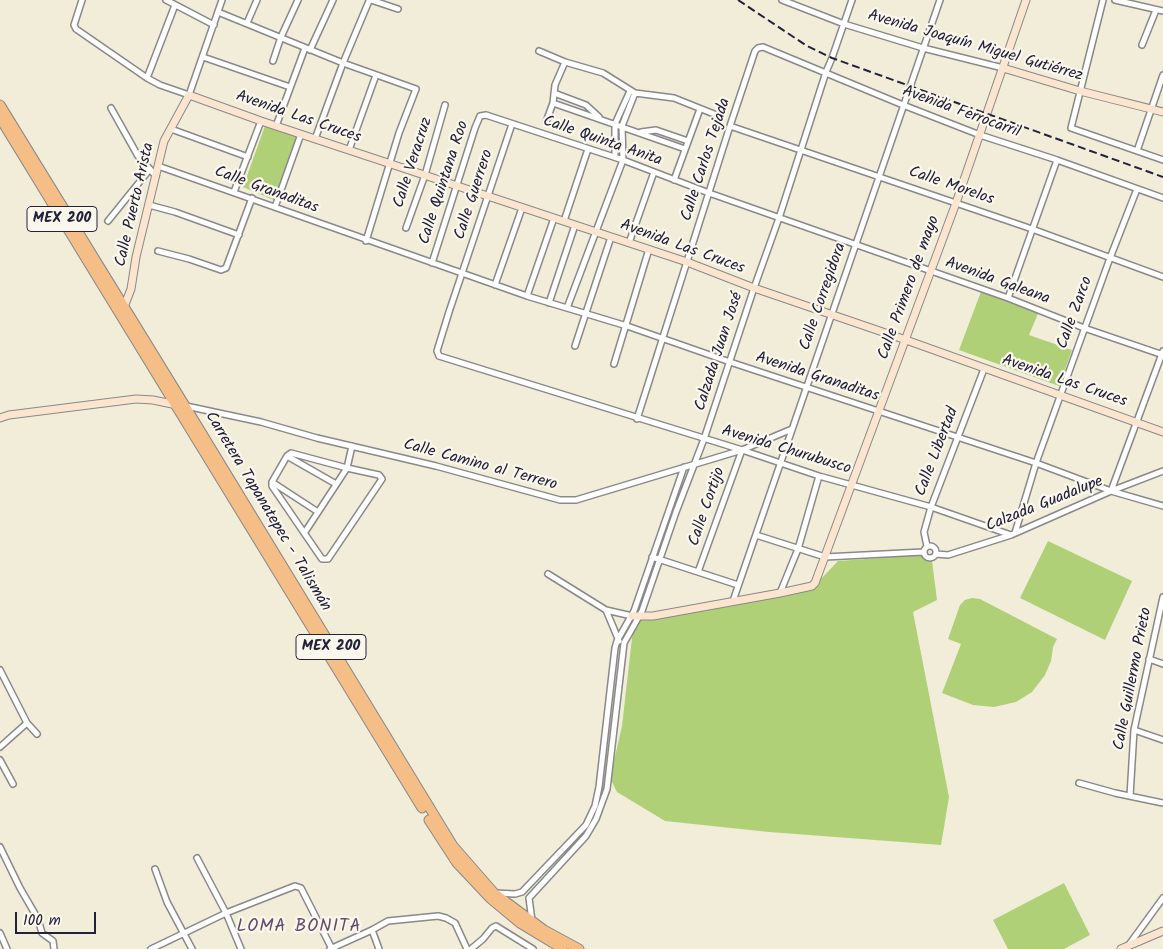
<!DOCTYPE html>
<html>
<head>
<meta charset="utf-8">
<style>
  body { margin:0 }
  #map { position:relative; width:1163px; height:949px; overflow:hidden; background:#f2edd8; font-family:Kalam,sans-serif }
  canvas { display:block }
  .scale { position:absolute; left:15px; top:912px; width:81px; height:22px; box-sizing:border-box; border:2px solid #22223b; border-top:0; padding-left:6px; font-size:15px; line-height:18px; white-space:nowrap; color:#22223b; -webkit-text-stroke:4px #fbf7ec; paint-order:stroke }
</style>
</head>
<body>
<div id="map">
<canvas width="1163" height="949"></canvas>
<div class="scale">100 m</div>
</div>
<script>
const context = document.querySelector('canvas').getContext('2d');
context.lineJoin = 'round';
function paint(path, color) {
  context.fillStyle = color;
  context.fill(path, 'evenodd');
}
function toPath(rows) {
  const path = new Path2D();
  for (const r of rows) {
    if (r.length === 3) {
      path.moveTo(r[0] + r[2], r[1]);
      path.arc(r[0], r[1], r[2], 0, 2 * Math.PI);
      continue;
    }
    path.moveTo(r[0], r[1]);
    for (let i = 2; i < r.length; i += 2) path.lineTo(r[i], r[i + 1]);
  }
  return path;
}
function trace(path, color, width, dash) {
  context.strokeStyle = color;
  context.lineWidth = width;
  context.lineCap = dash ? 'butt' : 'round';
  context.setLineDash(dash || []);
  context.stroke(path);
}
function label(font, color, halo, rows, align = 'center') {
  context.font = font + ' Kalam,sans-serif';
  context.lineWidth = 4.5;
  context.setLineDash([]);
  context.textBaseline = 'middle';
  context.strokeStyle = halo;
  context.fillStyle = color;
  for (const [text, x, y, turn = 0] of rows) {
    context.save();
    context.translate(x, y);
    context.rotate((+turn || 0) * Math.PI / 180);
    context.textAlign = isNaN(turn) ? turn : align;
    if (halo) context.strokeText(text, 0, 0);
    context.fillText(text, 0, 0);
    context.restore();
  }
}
paint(toPath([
  [266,123,300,137,276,201,243,187],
  [982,289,1040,309,1029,335,1072,350,1059,386,959,350],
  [1048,541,1132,581,1105,640,1020,598],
  [919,553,932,561,937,600,913,612,949,797,941,845,769,832,665,821,617,792,610,778,622,726,633,629,647,613,739,599,819,581,838,561,881,558],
  [972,598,980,599,1057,639,1053,647,1051,661,1045,675,1032,692,1016,702,994,707,973,705,942,693,961,644,948,639,960,605,965,600],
  [1064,883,1090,935,1064,949,1008,949,993,920]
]), '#b0d077');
const street = toPath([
  [82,0,74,25,76,29,147,78,160,85,189,95,222,0],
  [166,0,214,25],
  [782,0,844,24,923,48,1003,68],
  [1103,0,1071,128,1163,160],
  [1115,0,1163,11],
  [218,12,343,63,416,89,399,133,366,241],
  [247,23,257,0],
  [1142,45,1156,10],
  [310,50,333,0],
  [539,51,565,62,603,73,635,93,674,98,714,114],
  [203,57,290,87],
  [273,61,281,37,298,0],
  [147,78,175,5],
  [554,93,586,105,599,117],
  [553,103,685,149],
  [111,108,138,156,156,176],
  [546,122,553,103,555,85,565,62],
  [512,124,449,312,437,351,439,356,742,450,819,476,931,507,1011,535],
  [276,126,305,48],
  [730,126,1032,229,1163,277],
  [171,129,248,157],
  [641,132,656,130,688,141],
  [315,139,343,63,369,1,371,0,398,9],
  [349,150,376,75],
  [1137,151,1163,75],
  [615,157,615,124,630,91],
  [158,166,527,296,627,326,730,362,1036,463,1111,491,1163,506],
  [674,180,700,109],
  [234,192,261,121],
  [149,205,175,212,239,235],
  [275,207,301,134],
  [108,221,150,169],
  [564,221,588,149],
  [406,228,425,175,445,105],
  [629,243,654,172],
  [158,251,189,259,221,270,226,268,252,198],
  [432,263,475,128,480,116,486,115,623,160,709,193,1008,298,1084,328,1163,355],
  [495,285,522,208],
  [527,296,554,218],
  [1008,298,1057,160],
  [549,303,575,225],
  [567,308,623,160,622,126,635,93],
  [575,346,611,237],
  [614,364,649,249],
  [186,406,261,422,317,438,436,466,560,500,576,500,742,450,792,429],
  [637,419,730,126,755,51,758,48,763,47,903,105,980,135,1057,160,1163,198],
  [287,456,336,484],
  [272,482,318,512],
  [1111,491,1163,351],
  [305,532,347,468,379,475,382,479,328,559,322,559,272,486,272,482,287,456,291,453,347,468,352,446],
  [1015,533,1036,463,1110,258,1137,189],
  [756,535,825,557,923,552],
  [930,552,6],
  [927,546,924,532,931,507,984,369],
  [936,554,948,555,1011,535,1111,491,1163,471],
  [652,557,738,585],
  [698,572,742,450],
  [548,574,606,610,619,641],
  [780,593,798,549,819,476],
  [733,601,940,0],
  [606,610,632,616],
  [1149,659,1163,664],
  [0,670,27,723,37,734],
  [1134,730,1163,740],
  [0,747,27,723],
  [0,760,13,784],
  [1079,783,1115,793,1163,803],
  [1130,796,1134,730,1163,597],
  [0,847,20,888,38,919,42,933,53,941,54,949],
  [197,858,226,913,241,949],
  [155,869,167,902,192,949],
  [495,893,515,894,522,892,586,825,595,806,599,787,615,648,617,641,634,611,684,467],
  [532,921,529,898,586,836,596,819,607,789,624,643,642,611,676,512,704,439,754,288,779,218,826,72,832,58,852,0],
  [372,930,379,949],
  [0,933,7,949],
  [1128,946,1163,898],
  [151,949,226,913,295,886,301,888,332,949],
  [330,949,372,930,388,921,438,916,446,918,455,923,467,949],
  [471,949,483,939,492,928,496,926,533,949]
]);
const secondary = toPath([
  [1003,68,1080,91,1163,112],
  [124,307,131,289,136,257,164,141,189,95,261,121,687,262,754,288,906,340,1163,432],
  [0,418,9,415,136,399,153,400,177,405],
  [632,616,653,616,780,593,812,586,815,583,956,203,1026,0],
  [1121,949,1163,931]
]);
const highway = toPath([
  [0,105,185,406,453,846,494,893,544,930,579,949],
  [0,118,422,808],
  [429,820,457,863,490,898,520,923,563,949]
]);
trace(street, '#8a888a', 8);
trace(secondary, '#8a888a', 9);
trace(highway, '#8a888a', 11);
trace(street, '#fff', 5);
trace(secondary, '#fbe5cf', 7);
trace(highway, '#f6be87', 9);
trace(toPath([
  [738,0,807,46,832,58,1163,177]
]), '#22223b', 2, [8, 4]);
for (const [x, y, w] of [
  [62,219,70],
  [331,647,70]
]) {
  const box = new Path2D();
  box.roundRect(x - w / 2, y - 12.5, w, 25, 4);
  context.fillStyle = '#fbf7ec';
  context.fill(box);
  trace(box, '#22223b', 1);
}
label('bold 15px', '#22223b', null, [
  ["MEX 200",62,219],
  ["MEX 200",331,647]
]);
label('16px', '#22223b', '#fbf7ec', [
  ["Avenida Joaquín Miguel Gutiérrez",975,47,16],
  ["Avenida Ferrocarril",961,113,20],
  ["Avenida Las Cruces",298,118,19],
  ["Calle Quinta Anita",602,142,19],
  ["Calle Carlos Tejada",707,160,-72],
  ["Calle Veracruz",414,163,-72],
  ["Calle Quintana Roo",445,183,-72],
  ["Calle Morelos",951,187,19],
  ["Calle Granaditas",266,191,20],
  ["Calle Guerrero",475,195,-72],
  ["Calle Puerto Arista",136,205,-77],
  ["Avenida Las Cruces",682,248,20],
  ["Avenida Galeana",997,282,20],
  ["Calle Primero de mayo",910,288,-70],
  ["Calle Corregidora",824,297,-71],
  ["Calle Zarco",1076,313,-70],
  ["Calzada Juan José",720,352,-72],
  ["Avenida Granaditas",817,378,18],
  ["Avenida Las Cruces",1064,382,19],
  ["Avenida Churubusco",786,451,17],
  ["Calle Libertad",938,452,-69],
  ["Calle Camino al Terrero",480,466,15],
  ["Calzada Guadalupe",1045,505,-22],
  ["Calle Cortijo",708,507,-71],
  ["Carretera Tapanatepec - Talismán",267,512,59],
  ["Calle Guillermo Prieto",1134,679,-79]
]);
context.letterSpacing = '1px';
label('18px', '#5f4d6a', '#fbf7ec', [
  ["LOMA BONITA",299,928]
]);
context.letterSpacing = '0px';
</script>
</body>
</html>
